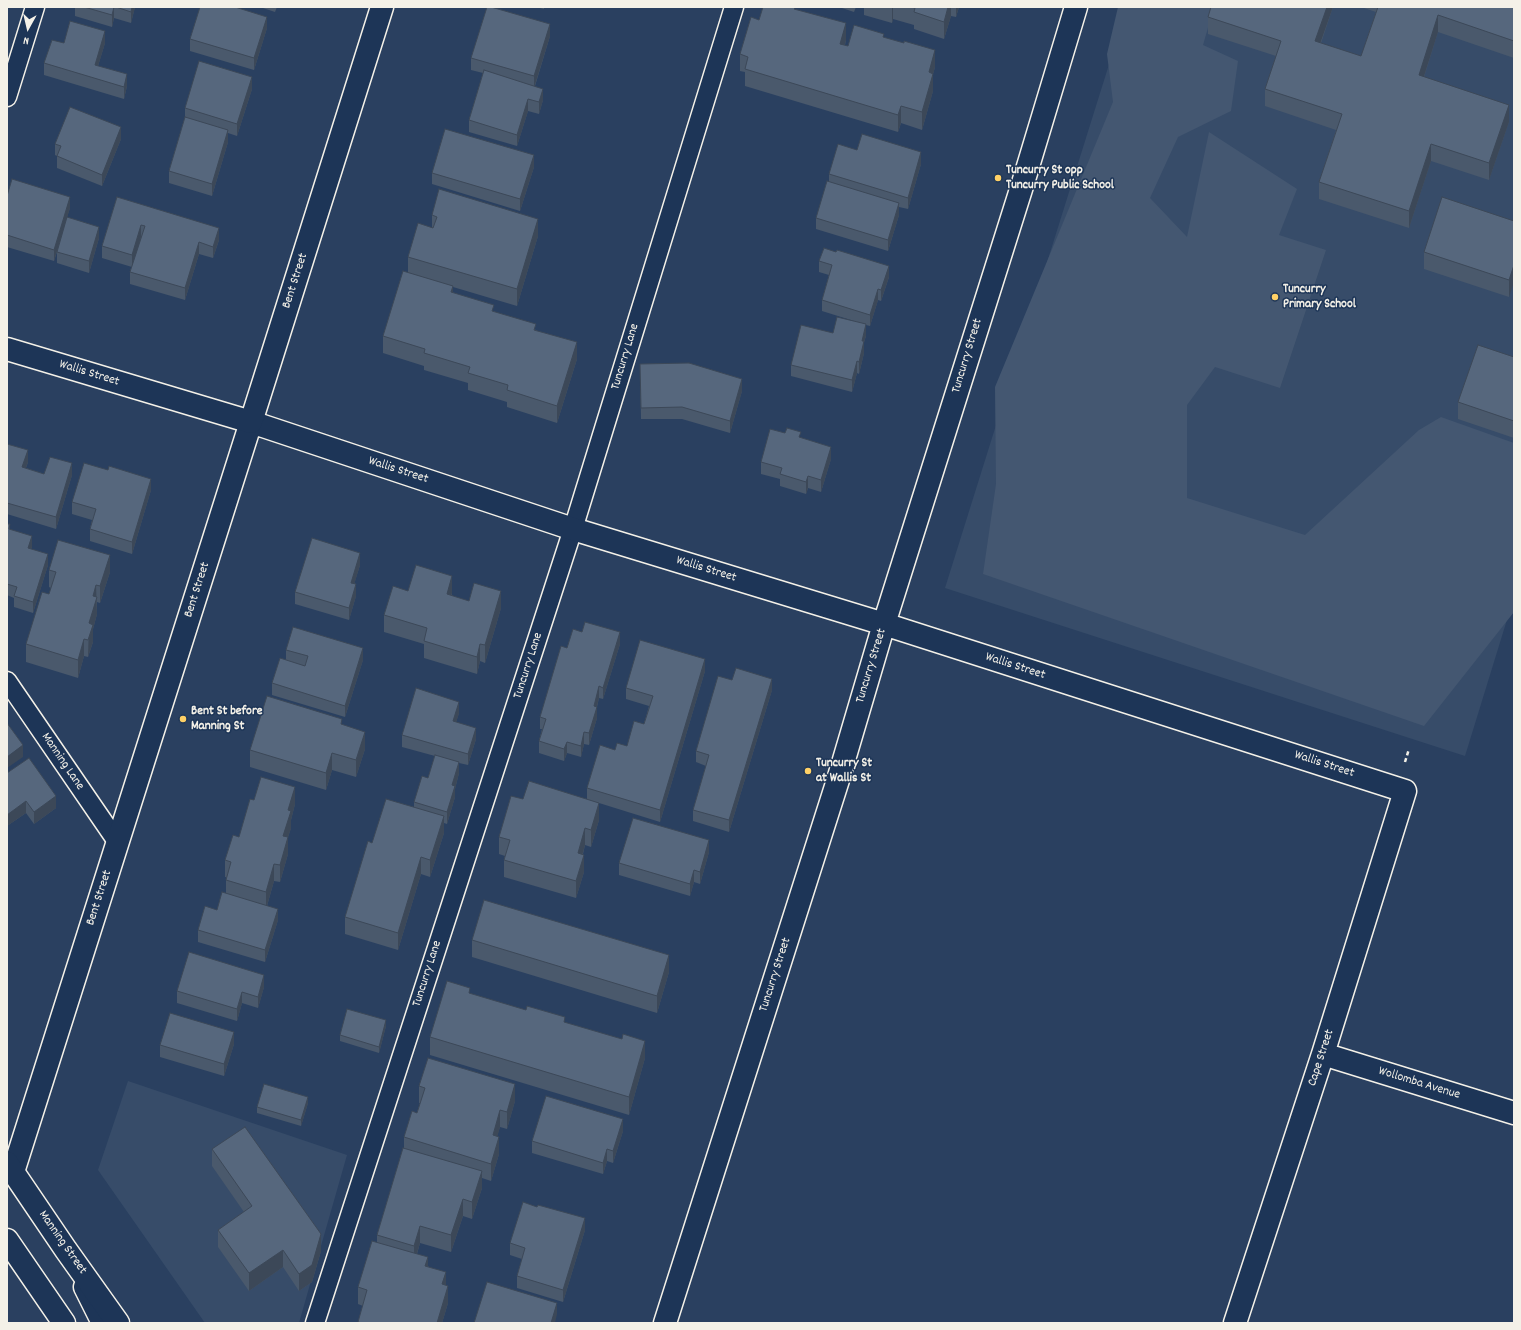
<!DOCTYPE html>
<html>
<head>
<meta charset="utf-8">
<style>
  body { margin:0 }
  #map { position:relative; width:1521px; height:1330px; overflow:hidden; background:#2a4060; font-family:Dekko,sans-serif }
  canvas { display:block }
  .frame { position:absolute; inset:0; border:8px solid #f4f1e8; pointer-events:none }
  .north { position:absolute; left:8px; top:8px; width:40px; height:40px; -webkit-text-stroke:3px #1d3557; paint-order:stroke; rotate:188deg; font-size:11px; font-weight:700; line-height:16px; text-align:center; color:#f4f1e8 }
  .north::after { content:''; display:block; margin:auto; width:14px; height:18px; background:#f4f1e8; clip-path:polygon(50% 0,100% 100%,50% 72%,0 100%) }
</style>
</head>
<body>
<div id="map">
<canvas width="1521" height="1330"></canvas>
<div class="frame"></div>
<div class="north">N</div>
</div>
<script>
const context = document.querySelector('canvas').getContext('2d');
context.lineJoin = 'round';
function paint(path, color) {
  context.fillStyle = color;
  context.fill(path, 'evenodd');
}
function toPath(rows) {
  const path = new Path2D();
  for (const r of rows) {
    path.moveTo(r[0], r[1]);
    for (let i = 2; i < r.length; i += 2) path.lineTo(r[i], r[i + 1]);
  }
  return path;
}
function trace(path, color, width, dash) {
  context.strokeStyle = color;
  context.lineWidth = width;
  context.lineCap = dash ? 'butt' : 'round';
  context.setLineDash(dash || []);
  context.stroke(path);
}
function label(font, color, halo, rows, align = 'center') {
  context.font = font + ' Dekko,sans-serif';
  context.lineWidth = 3;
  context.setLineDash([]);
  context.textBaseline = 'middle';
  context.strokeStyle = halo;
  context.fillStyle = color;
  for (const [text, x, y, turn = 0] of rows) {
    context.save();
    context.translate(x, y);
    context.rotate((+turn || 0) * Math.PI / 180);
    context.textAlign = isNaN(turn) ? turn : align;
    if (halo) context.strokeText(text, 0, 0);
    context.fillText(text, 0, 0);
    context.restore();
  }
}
paint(toPath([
  [1127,7,1514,7,1514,597,1465,756,945,588],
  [128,1081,347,1155,299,1323,205,1323,98,1170]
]), '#374c69');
paint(toPath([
  [1118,7,1214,7,1203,45,1238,61,1231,111,1178,137,1150,198,1187,237,1209,132,1297,189,1279,235,1326,250,1280,388,1215,367,1187,405,1187,498,1305,535,1419,430,1441,417,1514,443,1514,612,1424,726,983,574,996,484,995,387,1113,102,1107,54]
]), '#445771');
const service = toPath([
  [7,97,35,7],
  [7,681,118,843],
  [315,1323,573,529,734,7]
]);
const minor = toPath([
  [1323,1054,1514,1113],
  [13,1172,251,422,573,529,884,624,1405,791,1323,1054,1235,1323],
  [665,1323,838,780,884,624,1023,183,1076,7]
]);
const tertiary = toPath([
  [7,349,251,422,382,7],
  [85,1287,103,1323]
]);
const primary = toPath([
  [7,1163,66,1250,118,1323],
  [7,1240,64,1323]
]);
trace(service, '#f4f1e8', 21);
trace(minor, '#f4f1e8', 25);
trace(tertiary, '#f4f1e8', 25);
trace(primary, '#f4f1e8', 25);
trace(toPath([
  [1405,762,1409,749]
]), '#f4f1e8', 2.5, [4, 3]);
trace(service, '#1d3557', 18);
trace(minor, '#1d3557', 22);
trace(tertiary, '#1d3557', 22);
trace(primary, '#1d3557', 22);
paint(toPath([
  [75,7,135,7,131,23,114,18,112,27,75,16],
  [260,7,277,7,275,12],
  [536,7,544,7,544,9],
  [839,7,856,7,854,12],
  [864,7,959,7,956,17,951,16,944,39,914,29,914,25,893,19,892,23,864,15],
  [1211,7,1333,7,1321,43,1361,56,1376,12,1361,7,1514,7,1514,58,1438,32,1424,77,1509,122,1489,180,1431,161,1409,228,1319,199,1319,182,1336,130,1265,106,1265,89,1276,56,1208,34,1208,17],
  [795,10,846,40,845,45,848,46,884,37,935,67,933,74,933,91,922,130,901,123,898,132,745,86,745,72,740,71,740,54,759,20],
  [267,28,254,70,190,51,190,39],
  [550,36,535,86,543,100,539,114,528,111,517,146,469,132,469,120,483,73,471,70,471,58],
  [64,43,105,43,98,66,127,86,124,99,44,75,44,63],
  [252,89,237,136,228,133,228,142,212,196,169,183,169,171,185,117,185,108],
  [121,139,102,186,57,168,57,156,55,155,55,144],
  [857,150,921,164,908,209,899,207,899,215,888,251,816,229,816,218,829,182,829,174],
  [534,167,520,211,432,184,432,173],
  [7,196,70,208,67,217,99,238,89,273,57,263,57,252,54,261,7,247],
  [117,197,219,240,213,258,199,254,185,300,130,284,130,272,141,237,132,267,102,258,102,246],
  [432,215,538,236,517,306,453,287,453,293,536,330,577,359,557,423,507,407,507,402,468,390,468,383,424,370,424,366,383,353,383,336,408,272,408,257,432,228],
  [1514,221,1509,297,1424,269,1424,252],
  [819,261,889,277,881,301,878,300,870,326,866,325,866,336,864,342,864,353,859,374,857,373,852,392,791,376,791,365,833,333,854,321,822,311,822,300,829,275,819,272],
  [1514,357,1514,438,1458,419,1458,402],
  [640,364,742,391,730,433,682,419,641,419],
  [801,438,831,459,821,492,808,488,806,494,780,486,780,479,761,474,761,462],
  [7,444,28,462,26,468,44,474,72,475,56,529,7,514],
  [151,490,132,554,90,541,90,529,92,520,72,514,72,502],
  [7,524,10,529,32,547,31,549,48,565,33,613,14,607,14,598,7,595],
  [360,565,354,584,356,596,349,620,295,604,295,592],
  [49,570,110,572,100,603,97,602,97,614,93,629,93,642,88,657,84,656,78,678,26,662,26,644,49,594,51,588,49,587],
  [408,591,452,593,452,596,469,601,501,608,485,663,480,661,477,674,424,658,424,644,384,632,384,615],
  [620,644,603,699,599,698,597,707,597,718,589,745,584,744,581,757,567,753,564,761,539,753,539,741,542,729,540,729,540,717,567,648],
  [286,650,363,660,345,717,272,695,272,683,286,660],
  [705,671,660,822,599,803,599,820,591,847,585,845,583,854,584,872,576,898,504,877,504,860,505,856,499,854,499,837,523,799,587,799,587,788,615,750,627,746,644,724,649,706,626,699,626,688],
  [772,690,729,832,693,821,693,810,706,766,696,762,696,751],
  [459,713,456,722,476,739,468,765,459,763,459,773,455,789,455,797,447,824,444,823,444,833,430,877,421,874,398,950,345,934,345,917,372,843,414,807,414,802,428,778,435,756,402,747,402,735],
  [342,725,365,749,356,777,332,770,326,790,250,767,250,750],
  [7,773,56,808,34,824,26,813,7,826],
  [254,800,295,804,291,820,291,828,288,837,288,854,280,882,274,881,267,906,278,920,265,962,198,942,198,930,217,910,226,893,226,877,225,877,225,860,239,837],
  [709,852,700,884,694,882,690,896,619,875,619,863],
  [472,940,669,972,657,1013,472,957],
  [264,987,258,1008,242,1003,237,1021,177,1003,177,991],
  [470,994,565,1023,645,1058,629,1115,430,1055,430,1037],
  [386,1026,379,1053,340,1041,340,1035],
  [234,1044,224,1076,160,1057,160,1045],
  [419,1086,515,1101,507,1129,500,1127,497,1136,499,1154,491,1181,482,1178,482,1188,472,1219,463,1216,451,1252,420,1243,417,1254,428,1266,446,1286,448,1303,442,1323,358,1323,363,1306,358,1304,358,1287,377,1242,377,1235,404,1148,404,1137,417,1113,420,1103,419,1103],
  [308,1103,301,1126,257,1113,257,1107],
  [623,1131,613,1163,607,1161,603,1174,532,1153,532,1141],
  [212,1149,321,1251,312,1282,299,1291,283,1267,249,1291,218,1247,218,1230,244,1212,212,1166],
  [585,1230,563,1302,517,1288,517,1276,522,1259,510,1255,510,1243]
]), '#4a596c');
paint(toPath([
  [114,7,114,18,112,27,112,15],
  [132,7,135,7,131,23,131,12],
  [892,7,893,7,893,19,892,23],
  [948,7,951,7,951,16,944,39,944,22],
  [956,7,959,7,956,17],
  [1327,7,1333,7,1315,58,1315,41],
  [1438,15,1438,32,1419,92,1419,75],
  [267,17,267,28,254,70,254,58],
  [846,23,846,40,840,61,840,44],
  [550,24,550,36,534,88,534,76],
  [105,31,105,43,95,76,95,65],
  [935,50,935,67,929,89,929,72],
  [127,74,127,86,124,99,124,87],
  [933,74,933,91,922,130,922,112],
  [252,77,252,89,237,136,237,124],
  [543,89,543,100,539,114,539,102],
  [528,99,528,111,517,146,517,135],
  [1509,105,1509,122,1489,180,1489,163],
  [901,106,901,123,898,132,898,115],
  [121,127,121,139,102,186,102,175],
  [228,130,228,142,212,196,212,184],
  [1431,144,1431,161,1409,228,1409,211],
  [921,152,921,164,908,209,908,198],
  [534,155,534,167,520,211,520,199],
  [70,197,70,208,54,261,54,250],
  [899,203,899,215,888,251,888,240],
  [538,219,538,236,517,306,517,289],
  [141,225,141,237,132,267,132,255],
  [99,227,99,238,89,273,89,261],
  [219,228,219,240,213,258,213,247],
  [199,242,199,254,185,300,185,288],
  [1514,265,1514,282,1509,297,1509,280],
  [889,266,889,277,881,301,881,290],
  [453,286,453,303,451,292],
  [878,289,878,300,870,326,870,315],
  [866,324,866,336,864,342,864,353,859,374,859,362,862,341],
  [577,342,577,359,557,423,557,406],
  [857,361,857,373,852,392,852,380],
  [742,379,742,391,730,433,730,421],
  [831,447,831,459,821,492,821,480],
  [28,450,28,462,22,479,22,467],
  [72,463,72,475,56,529,56,517],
  [808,476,808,488,806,494,806,482],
  [151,479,151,490,132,554,132,542],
  [32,536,32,547,28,559,28,548],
  [360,553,360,565,351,595,351,583],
  [48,554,48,565,33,613,33,602],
  [110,555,110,572,100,603,100,586],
  [452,576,452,593,447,611,447,594],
  [356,584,356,596,349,620,349,608],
  [96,585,97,614,93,629,93,642,88,657,89,623,93,596],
  [501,591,501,608,485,663,485,645],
  [620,632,620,644,603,699,603,688],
  [84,639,84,656,78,678,78,660],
  [480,644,480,661,477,674,477,657],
  [363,648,363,660,345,717,345,706],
  [705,659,705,671,660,822,660,810],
  [772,679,772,690,729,832,729,820],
  [599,686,599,698,594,717,594,706],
  [459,702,459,713,453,733,453,721],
  [597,707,597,718,589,745,589,733],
  [476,728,476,739,468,765,468,754],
  [365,732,365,749,356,777,356,760],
  [584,732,584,744,581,757,581,746],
  [567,742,567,753,564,761,564,749],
  [23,745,23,757,7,768,7,757],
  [332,753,332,770,326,790,326,773],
  [459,762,459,773,455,789,455,797,447,824,447,812,452,785],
  [295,787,295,804,291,820,291,828,283,853,283,836,288,810],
  [56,796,56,808,34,824,34,812],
  [26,801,26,813,7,826,7,815],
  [599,803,599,820,591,847,591,830],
  [444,816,444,833,430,877,430,860],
  [585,828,585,845,578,870,578,853],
  [288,837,288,854,280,882,280,865],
  [709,840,709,852,700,884,700,872],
  [584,855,584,872,576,898,576,881],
  [421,857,421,874,398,950,398,933],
  [274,864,274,881,266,909,266,892],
  [694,870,694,882,690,896,690,884],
  [278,909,278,920,265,962,265,950],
  [669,955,669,972,657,1013,657,996],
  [264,975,264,987,258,1008,258,997],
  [242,992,242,1003,237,1021,237,1009],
  [386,1020,386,1026,379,1053,379,1047],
  [234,1032,234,1044,224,1076,224,1064],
  [645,1041,645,1058,629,1115,629,1097],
  [515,1084,515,1101,507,1129,507,1112],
  [308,1097,308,1103,301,1126,301,1120],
  [500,1110,500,1127,493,1152,493,1135],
  [623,1119,623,1131,613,1163,613,1151],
  [499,1137,499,1154,491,1181,491,1164],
  [607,1149,607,1161,603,1174,603,1163],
  [482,1171,482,1188,472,1219,472,1202],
  [463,1199,463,1216,451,1252,451,1235],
  [585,1218,585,1230,563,1302,563,1290],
  [420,1226,420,1243,414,1263,414,1246],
  [321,1234,321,1251,312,1282,299,1291,299,1274],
  [283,1250,283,1267,249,1291,249,1273],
  [428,1257,428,1274,425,1266],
  [446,1272,446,1289,442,1284],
  [448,1286,448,1303,442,1323,437,1323],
  [557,1303,557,1314,555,1323,551,1323]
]), '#3c4858');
const building = toPath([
  [84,7,114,7,112,15,84,7],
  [116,7,132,7,131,12,116,7],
  [200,7,235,7,267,17,254,58,190,39,200,7],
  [487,7,491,7,550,24,534,76,471,58,487,7],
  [763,7,792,7,795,8,794,9,846,23,840,44,848,46,854,25,884,34,883,37,904,43,904,41,935,50,929,72,933,74,922,112,901,106,898,115,745,69,748,57,740,54,751,17,759,20,763,7],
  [910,7,948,7,944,22,914,12,915,8,910,7],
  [1211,7,1327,7,1315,41,1361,56,1378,7,1514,7,1514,41,1438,15,1419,75,1509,105,1489,163,1431,144,1409,211,1319,182,1342,114,1265,89,1281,41,1208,17,1211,7],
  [70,21,105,31,95,65,127,74,124,87,44,63,52,40,64,43,70,21],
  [199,61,252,77,237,124,185,108,199,61],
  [484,70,543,89,539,102,528,99,517,135,469,120,484,70],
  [70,107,121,127,102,175,57,156,61,146,55,144,70,107],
  [185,117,228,130,212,184,169,171,185,117],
  [445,129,534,155,520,199,432,173,445,129],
  [862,134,921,152,908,198,829,174,838,144,857,150,862,134],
  [12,179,70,197,54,250,7,235,7,196,12,179],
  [827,181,899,203,888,240,816,218,827,181],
  [439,189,538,219,517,289,408,257,418,223,433,228,437,217,432,215,439,189],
  [117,197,219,228,213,247,199,242,185,288,130,272,145,226,141,225,132,255,102,246,117,197],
  [1442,197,1514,221,1514,265,1509,280,1424,252,1442,197],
  [67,217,99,227,89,261,57,252,67,217],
  [824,248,836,252,837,250,889,266,881,290,878,289,870,315,822,300,832,265,819,261,824,248],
  [403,271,453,286,451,292,494,305,492,311,536,324,534,330,577,342,557,406,507,390,508,385,468,373,470,367,424,353,425,349,383,336,403,271],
  [837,317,866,324,862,341,864,341,859,362,857,361,852,380,791,365,801,325,833,333,837,317],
  [1478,345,1514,357,1514,421,1458,402,1478,345],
  [689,363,742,379,730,421,682,407,641,408,640,364,689,363],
  [787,428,801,432,799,437,831,447,821,480,808,476,806,482,780,474,782,468,761,462,770,429,785,433,787,428],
  [7,444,28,450,22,467,44,474,50,457,72,463,56,517,7,503,7,444],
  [84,463,108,470,109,466,151,479,132,542,90,529,96,509,72,502,84,463],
  [7,524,10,524,9,529,32,536,28,548,48,554,33,602,14,596,17,587,7,584,7,524],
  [312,538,360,553,351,583,356,584,349,608,295,592,312,538],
  [58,540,110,555,100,586,96,585,93,596,97,597,89,623,93,625,88,640,84,639,78,660,26,644,42,592,49,594,56,572,49,570,58,540],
  [416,565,452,576,447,594,469,601,474,583,501,591,485,645,480,644,477,657,424,641,427,628,384,615,393,586,408,591,416,565],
  [585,622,620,632,603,688,599,686,594,706,597,707,589,733,584,732,581,746,567,742,564,749,539,741,546,719,540,717,561,646,567,648,573,629,582,632,585,622],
  [293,627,363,648,345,706,272,683,280,658,305,666,308,656,286,650,293,627],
  [640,640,705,659,660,810,587,788,600,745,615,750,617,743,627,746,634,721,644,724,653,696,626,688,640,640],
  [736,668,772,679,729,820,693,810,709,755,696,751,718,676,732,680,736,668],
  [416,688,459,702,453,721,476,728,468,754,402,735,416,688],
  [267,696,342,719,341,724,365,732,356,760,332,753,326,773,250,750,267,696],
  [7,723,23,745,7,757,7,723],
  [435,755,459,762,452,785,455,786,447,812,414,802,422,776,428,778,435,755],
  [29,758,56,796,34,812,26,801,7,815,7,773,29,758],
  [261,777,295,787,288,810,291,811,283,836,288,837,280,865,274,864,266,892,226,880,231,862,225,860,233,835,239,837,250,799,254,800,261,777],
  [529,781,599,803,591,830,585,828,578,853,584,855,576,881,504,860,510,840,499,837,511,796,523,799,529,781],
  [386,799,444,816,430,860,421,857,398,933,345,917,368,841,372,843,386,799],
  [633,818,709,840,700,872,694,870,690,884,619,863,633,818],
  [222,892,278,909,265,950,198,930,205,906,217,910,222,892],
  [484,900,669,955,657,996,472,940,484,900],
  [189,952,264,975,258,997,242,992,237,1009,177,991,189,952],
  [447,981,470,988,469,993,526,1010,527,1006,565,1017,564,1022,622,1039,623,1034,645,1041,629,1097,430,1037,447,981],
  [347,1009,386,1020,379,1047,340,1035,347,1009],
  [170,1013,234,1032,224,1064,160,1045,170,1013],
  [428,1058,515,1084,507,1112,500,1110,493,1135,499,1137,491,1164,404,1137,412,1111,417,1113,425,1088,419,1086,428,1058],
  [264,1084,308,1097,301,1120,257,1107,264,1084],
  [546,1096,623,1119,613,1151,607,1149,603,1163,532,1141,546,1096],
  [245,1127,321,1234,312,1265,299,1274,283,1250,249,1273,218,1230,252,1206,212,1149,245,1127],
  [403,1148,482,1171,472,1202,463,1199,451,1235,420,1226,414,1246,377,1235,403,1148],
  [523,1202,537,1207,538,1205,585,1218,563,1290,517,1276,525,1248,510,1243,523,1202],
  [372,1241,428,1257,425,1266,446,1272,442,1284,448,1286,437,1323,362,1323,358,1322,367,1290,358,1287,372,1241],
  [487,1282,557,1303,551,1323,474,1323,487,1282]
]);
paint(building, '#56677d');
trace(building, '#3c4858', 1);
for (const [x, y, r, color] of [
  [998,178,4,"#ffd166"],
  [1275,297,4,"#ffd166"],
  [183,719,4,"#ffd166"],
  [808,771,4,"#ffd166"]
]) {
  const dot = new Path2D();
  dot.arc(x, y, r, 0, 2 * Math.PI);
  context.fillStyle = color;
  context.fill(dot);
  trace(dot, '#1d3557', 1.5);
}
label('bold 13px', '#f4f1e8', '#1d3557', [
  ["Tuncurry St opp",1006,171],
  ["Tuncurry Public School",1006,186],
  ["Tuncurry",1283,290],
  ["Primary School",1283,305],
  ["Bent St before",191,712],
  ["Manning St",191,727],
  ["Tuncurry St",816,764],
  ["at Wallis St",816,779]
], 'left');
label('13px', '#f4f1e8', '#1d3557', [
  ["Bent Street",296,281,-72],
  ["Tuncurry Street",968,356,-73],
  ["Tuncurry Lane",626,357,-73],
  ["Wallis Street",89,374,17],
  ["Wallis Street",398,471,18],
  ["Wallis Street",706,570,17],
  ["Bent Street",198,590,-72],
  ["Tuncurry Lane",529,666,-72],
  ["Tuncurry Street",872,666,-73],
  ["Wallis Street",1015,667,18],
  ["Manning Lane",62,762,56],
  ["Wallis Street",1324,765,18],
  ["Bent Street",100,898,-72],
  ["Tuncurry Lane",428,974,-72],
  ["Tuncurry Street",776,975,-72],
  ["Cape Street",1322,1058,-72],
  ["Wollomba Avenue",1419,1084,17],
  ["Manning Street",62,1243,55]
]);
</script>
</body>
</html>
